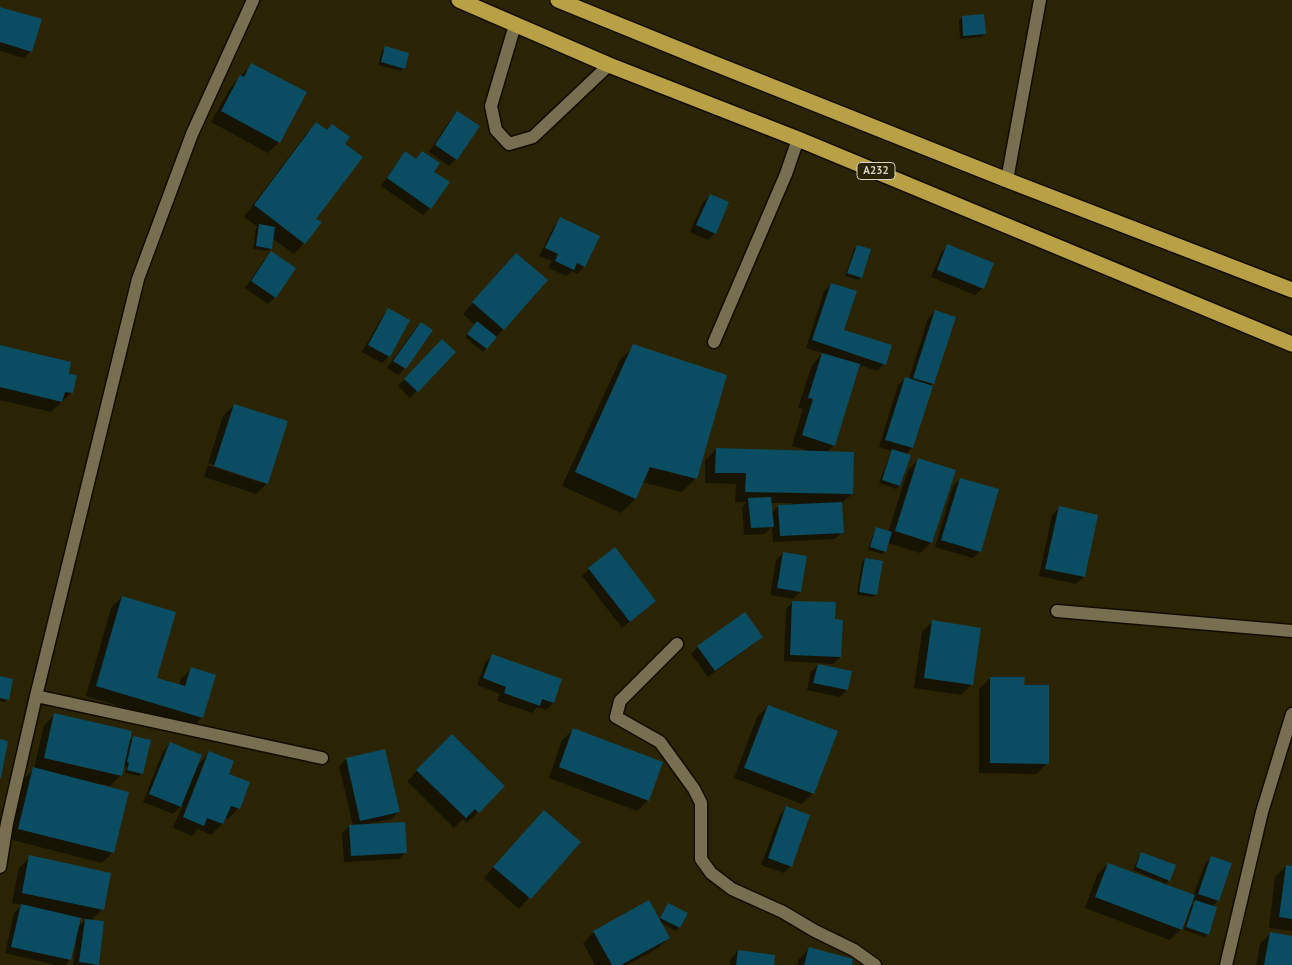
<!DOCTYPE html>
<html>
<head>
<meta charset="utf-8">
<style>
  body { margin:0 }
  canvas { display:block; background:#2a2304 }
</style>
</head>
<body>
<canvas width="1292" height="965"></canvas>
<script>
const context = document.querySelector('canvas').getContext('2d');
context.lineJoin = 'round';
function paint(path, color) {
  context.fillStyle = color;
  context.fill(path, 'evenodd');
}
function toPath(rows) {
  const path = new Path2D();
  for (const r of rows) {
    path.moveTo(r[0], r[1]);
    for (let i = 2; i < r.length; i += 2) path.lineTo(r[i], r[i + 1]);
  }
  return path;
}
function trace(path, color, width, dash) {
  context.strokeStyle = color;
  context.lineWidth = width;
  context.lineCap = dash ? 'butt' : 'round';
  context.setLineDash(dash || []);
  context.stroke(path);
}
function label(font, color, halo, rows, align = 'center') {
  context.font = font + ' "PT Sans",sans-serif';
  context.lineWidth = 4;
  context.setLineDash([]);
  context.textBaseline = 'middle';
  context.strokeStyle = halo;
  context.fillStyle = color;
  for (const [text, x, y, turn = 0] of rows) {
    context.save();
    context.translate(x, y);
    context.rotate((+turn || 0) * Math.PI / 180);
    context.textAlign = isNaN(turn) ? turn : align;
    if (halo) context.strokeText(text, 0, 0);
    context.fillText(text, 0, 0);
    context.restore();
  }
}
paint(toPath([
  [0,8,31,51,24,58,0,51],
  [962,17,985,34,982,37,960,39,959,20],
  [385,48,404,68,401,71,378,65,382,51],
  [252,64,279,142,268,153,211,122,230,88],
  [457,113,456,159,449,166,429,152,450,120],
  [317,124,344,144,304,243,294,254,272,238,271,248,268,251,253,249,256,228,258,227,244,217,306,134],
  [422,152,430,208,423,215,381,186,399,160,406,153,415,160],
  [710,195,715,233,708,240,690,232,703,202],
  [561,219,584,267,577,274,572,271,566,276,548,268,552,261,539,256,554,226],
  [857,246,861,277,858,280,845,276,854,249],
  [948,246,983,288,975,295,931,277,941,253],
  [271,253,275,297,268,304,245,288,264,260],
  [516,254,503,329,483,352,465,337,475,325,463,314],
  [831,284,843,330,884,364,877,371,859,365,834,445,827,452,852,494,841,504,842,532,835,539,773,542,772,526,765,534,744,535,742,507,746,502,735,502,736,484,705,483,705,460,716,449,809,451,792,446,803,409,798,408,812,365,823,353,806,348,824,291],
  [771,503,791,503,791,505,779,506,771,513],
  [389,310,389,356,382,363,362,352,382,317],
  [935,311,933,383,930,386,912,448,905,455,899,486,896,489,879,483,890,454,892,451,879,447,898,385,906,378,909,379,928,318],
  [421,323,405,368,398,375,387,368,414,330],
  [442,341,454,352,410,398,398,386],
  [634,346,696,478,682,492,642,482,635,499,621,513,562,486,620,360],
  [0,347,75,376,71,393,51,412,0,400],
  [234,405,267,483,256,494,204,477,208,465,262,483,262,480,208,463,223,416],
  [919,459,931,542,920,553,888,543,885,551,882,554,868,550,874,532,877,528,888,532,908,470],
  [960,479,980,551,973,558,935,547,953,486],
  [1059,508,1096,516,1084,577,1076,584,1039,576,1052,515],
  [783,553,800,592,793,599,770,595,776,560],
  [865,559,876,594,873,597,857,595,862,562],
  [589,569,655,601,622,628,582,576],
  [122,597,156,679,179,685,181,679,191,669,202,717,192,728,86,696,111,608],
  [793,602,834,621,840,657,833,664,784,661,786,609],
  [932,622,972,684,961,695,914,688,922,632],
  [762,636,755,643,708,677,691,654,698,647],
  [492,656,560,680,553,703,546,710,537,707,532,713,497,701,500,694,477,685,485,663],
  [818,665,847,690,840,697,807,690,811,672],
  [0,677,7,699,4,702,0,701],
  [990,678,1023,686,1047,763,1037,774,979,773,979,689],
  [768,706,813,793,802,804,734,778,757,717],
  [55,715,128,742,134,737,142,773,139,776,125,773,127,766,123,765,121,775,110,786,102,784,113,852,102,863,8,839,23,780,34,769,44,725],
  [573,730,648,800,637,811,549,778,562,740],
  [452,736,504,786,467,823,463,819,454,828,407,781],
  [170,744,197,765,210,753,228,774,239,808,228,819,224,818,222,824,211,835,198,829,192,836,173,828,183,804,173,814,143,802,163,751],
  [346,759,398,812,391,819,367,824,406,852,399,859,344,862,342,833,349,826,353,826,339,766],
  [787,808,791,866,784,873,761,865,780,815],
  [533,822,579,842,519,909,484,878],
  [1142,853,1169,880,1164,885,1193,896,1205,864,1212,857,1231,864,1218,901,1211,907,1208,934,1205,937,1184,930,1190,910,1188,910,1181,929,1170,940,1085,908,1097,875,1108,864,1163,885,1164,883,1133,870,1139,856],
  [1191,901,1195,902,1189,908],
  [30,857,102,909,91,921,97,965,73,965,76,942,74,942,70,960,65,965,56,965,5,953,14,913,22,905,12,903,19,868],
  [80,918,86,919,77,928],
  [1286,866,1292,867,1292,931,1269,928,1275,877],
  [649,902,659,920,668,904,686,914,679,928,676,931,661,923,669,937,658,948,627,965,595,965,583,943,594,932],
  [1270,933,1292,937,1292,965,1256,965,1260,944],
  [810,948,850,965,797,965,799,959],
  [738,951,773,965,730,965,731,958]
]), '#0007');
paint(toPath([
  [0,7,42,19,32,52,0,42],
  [984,14,986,34,963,36,962,16],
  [385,46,409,53,405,69,381,62],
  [251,63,307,92,280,143,221,111,240,75,244,77],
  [457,111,480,126,457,160,435,145],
  [316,122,327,130,332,124,350,137,345,144,363,157,316,219,322,222,305,244,254,205],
  [405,151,416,159,422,151,440,163,434,172,450,182,431,209,387,178],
  [710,194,729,202,716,234,696,225],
  [560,217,600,236,585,267,577,263,574,270,555,261,558,254,545,248],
  [259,224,275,227,272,249,256,246],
  [947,244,994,263,984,289,937,270],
  [857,245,871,249,862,278,847,273],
  [271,251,296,268,276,298,251,281],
  [516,253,548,280,504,330,472,302],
  [831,283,857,291,844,330,892,345,886,365,812,340],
  [388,308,410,320,390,357,368,345],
  [935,310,956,317,934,384,913,378],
  [477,321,497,337,487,349,467,334],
  [421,322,433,330,406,369,393,361],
  [442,339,456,352,418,392,404,379],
  [633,344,727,375,697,479,650,467,636,499,575,472],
  [0,345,71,362,69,374,77,375,73,393,65,392,62,402,0,387],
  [822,353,860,364,835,446,802,435,813,399,808,398],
  [905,377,933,386,913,448,885,440],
  [234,404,288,421,268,484,214,466],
  [716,448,854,452,853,494,745,492,746,473,715,473],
  [892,449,911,455,900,486,882,480],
  [918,458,956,470,932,543,895,531],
  [960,478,999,489,981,552,941,540],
  [771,497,774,527,751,528,748,498],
  [842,502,844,533,780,536,778,505],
  [1059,506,1098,515,1085,577,1045,569],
  [876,527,892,532,886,552,870,547],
  [615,547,656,601,630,622,588,568],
  [783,552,807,556,801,592,777,588],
  [865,558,883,561,877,595,859,592],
  [122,596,176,612,157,678,185,686,191,667,216,675,203,718,96,686],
  [792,601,836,602,835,619,843,620,841,657,790,655],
  [745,612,763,637,715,671,697,646],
  [932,620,981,628,973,685,924,678],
  [492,654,562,679,554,703,542,699,540,706,504,693,506,687,483,678],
  [818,664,852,671,848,690,813,683],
  [0,676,13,679,9,700,0,698],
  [990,677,1025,677,1024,685,1049,685,1049,764,990,763],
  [768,705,838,731,814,794,744,768],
  [54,713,132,731,122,776,44,758],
  [573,728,663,762,649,801,559,767],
  [452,734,505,786,479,813,475,809,466,818,416,770],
  [133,736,151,740,143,774,127,770,129,763,127,762],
  [0,739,8,741,1,778,0,778],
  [170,742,202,755,181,807,149,794],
  [385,749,400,812,360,821,346,758],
  [209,751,234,761,229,774,250,782,240,809,231,806,223,824,207,818,204,826,183,817],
  [33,767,129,792,114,853,18,829],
  [786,806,810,815,792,867,768,858],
  [544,810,581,842,531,899,493,867],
  [405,822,407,853,351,856,349,825],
  [1141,852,1176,865,1170,881,1136,867],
  [29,855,111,873,104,910,22,893],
  [1211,856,1232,863,1219,901,1198,894],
  [1108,863,1195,895,1182,930,1095,897],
  [1286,865,1292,866,1292,919,1279,917],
  [649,900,670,938,621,965,612,965,593,931],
  [1195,900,1217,907,1209,935,1186,927],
  [668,903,688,913,680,928,660,918],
  [21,904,81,918,71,960,11,947],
  [85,919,104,921,99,965,79,962],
  [1270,932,1292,936,1292,965,1264,965],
  [809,947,853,959,852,965,804,965],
  [738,950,775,955,774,965,736,965]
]), '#0a4c62');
const lane = toPath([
  [515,25,491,106,496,130,509,144,533,137,609,65],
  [714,342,786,174,798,139]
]);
const street = toPath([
  [1007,180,1040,0],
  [1057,611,1292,631],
  [677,644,620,701,616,717,660,742,694,789,701,803,701,859,711,873,732,889,783,912,815,931,854,950,875,965],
  [36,696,322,758],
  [0,867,7,823,36,696,138,279,192,134,253,0],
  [1226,965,1262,812,1292,714]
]);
const highway = toPath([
  [459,0,609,65,798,139,1292,344],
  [558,0,703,59,1007,180,1292,290]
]);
trace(lane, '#120c00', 15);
trace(street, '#120c00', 15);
trace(highway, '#120c00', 18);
trace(lane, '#776f4f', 12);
trace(street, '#776f4f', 12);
trace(highway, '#b8a145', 15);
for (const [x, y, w] of [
  [876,171,38]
]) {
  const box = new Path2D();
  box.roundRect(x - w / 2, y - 8.5, w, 17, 4);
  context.fillStyle = '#2a2304';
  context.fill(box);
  trace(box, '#d8d4c3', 1);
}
label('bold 11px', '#d8d4c3', null, [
  ["A232",876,171]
]);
</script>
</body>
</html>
